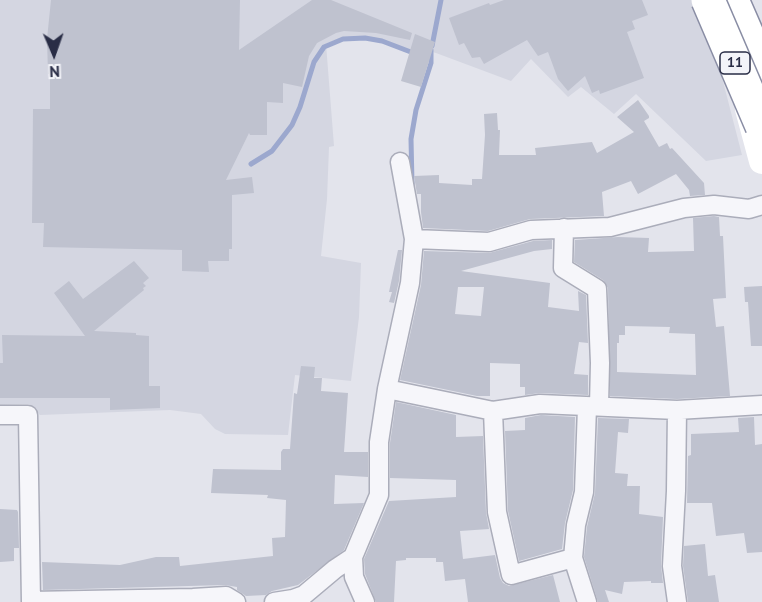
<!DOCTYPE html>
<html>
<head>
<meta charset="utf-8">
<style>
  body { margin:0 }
  #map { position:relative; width:762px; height:602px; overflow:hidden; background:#e3e4ec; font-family:"PT Sans",sans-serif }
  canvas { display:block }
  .north { position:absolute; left:24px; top:24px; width:60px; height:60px; -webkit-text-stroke:4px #f3f4f9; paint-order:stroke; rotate:178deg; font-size:16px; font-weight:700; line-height:24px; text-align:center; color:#292d46 }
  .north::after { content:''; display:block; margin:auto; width:21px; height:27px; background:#292d46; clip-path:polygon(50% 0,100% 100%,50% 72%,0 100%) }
</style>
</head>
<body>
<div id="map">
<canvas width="762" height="602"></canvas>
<div class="north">N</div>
</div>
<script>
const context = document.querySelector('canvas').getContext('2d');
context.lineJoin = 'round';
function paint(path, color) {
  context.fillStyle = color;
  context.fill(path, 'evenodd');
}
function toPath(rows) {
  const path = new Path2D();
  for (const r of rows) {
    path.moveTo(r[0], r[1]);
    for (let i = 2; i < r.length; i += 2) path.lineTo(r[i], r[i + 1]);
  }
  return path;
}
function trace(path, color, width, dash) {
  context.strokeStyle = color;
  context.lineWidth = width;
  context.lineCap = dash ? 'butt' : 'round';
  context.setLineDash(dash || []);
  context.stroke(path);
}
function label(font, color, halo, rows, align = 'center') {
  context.font = font + ' "PT Sans",sans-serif';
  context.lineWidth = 6;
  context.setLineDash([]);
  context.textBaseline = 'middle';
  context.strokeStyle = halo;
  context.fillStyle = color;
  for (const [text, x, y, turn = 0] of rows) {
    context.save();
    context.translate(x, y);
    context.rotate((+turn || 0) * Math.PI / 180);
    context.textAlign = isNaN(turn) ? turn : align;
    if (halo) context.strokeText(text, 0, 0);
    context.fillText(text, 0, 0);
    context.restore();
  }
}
paint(toPath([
  [0,0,702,0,742,155,706,161,636,94,614,114,581,87,568,97,531,59,511,81,436,53,426,50,412,51,382,39,357,37,335,40,326,44,334,146,329,147,327,199,321,256,361,263,359,317,351,381,295,375,288,435,225,434,215,429,201,414,170,410,40,415,29,404,0,405]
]), '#d4d6e1');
trace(toPath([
  [432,46,441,0],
  [251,164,272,151,292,125,300,107,314,62,324,47,343,39,365,38,382,41,416,54],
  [412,184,411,139,416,110,431,63,431,50]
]), '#9ca8ce', 5);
paint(toPath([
  [51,0,240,0,239,50,312,0,331,0,412,33,410,40,376,33,344,31,336,33,317,43,309,56,302,87,283,83,283,103,267,102,267,135,250,135,249,133,226,180,252,177,254,193,232,195,232,249,229,249,229,261,208,261,209,272,182,271,182,250,43,247,44,223,32,223,33,109,50,109,50,74,48,74,47,39],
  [504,0,642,0,648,15,632,21,635,29,627,32,644,78,600,94,599,90,592,93,585,76,568,91,558,79,548,52,538,56,527,40,484,64,480,57,472,58,464,43,459,45,449,18,489,3,490,5],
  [415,34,435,42,421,87,401,81],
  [638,100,649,116,649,118,644,121,659,147,667,143,670,149,672,148,704,183,705,195,690,196,689,190,676,174,638,194,631,181,602,192,604,216,530,219,488,231,423,228,421,212,421,194,417,194,414,176,439,175,439,183,472,185,472,179,482,179,485,135,484,114,497,113,498,130,500,130,499,155,536,155,535,148,592,142,597,153,634,132,617,117],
  [714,216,719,217,720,236,723,236,726,298,713,299,716,327,724,326,730,396,677,399,610,396,608,288,603,280,574,262,575,240,618,237,649,238,648,252,694,251,693,218],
  [625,326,670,327,669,333,695,334,696,375,617,372,617,343,619,343,619,335,625,335],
  [552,240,552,249,534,251,461,271,550,283,548,307,579,311,578,291,586,295,588,343,579,342,574,374,588,375,588,395,540,393,525,395,525,387,520,387,520,364,490,363,490,396,477,396,400,380,421,285,424,251,489,253,533,241],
  [458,287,484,287,481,316,455,314],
  [398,250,402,250,399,281,394,303,389,302,392,292,389,292],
  [134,261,149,278,143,283,146,286,143,288,144,290,94,331,136,333,136,335,149,336,149,386,160,386,160,408,110,410,110,398,0,398,0,363,3,363,2,335,85,336,54,293,69,281,83,299],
  [762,286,762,346,751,346,748,302,745,302,744,287],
  [301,366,315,367,314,378,322,378,321,391,348,393,344,452,368,452,368,477,335,475,334,504,364,503,344,550,298,585,272,591,266,595,246,596,237,590,237,587,225,585,43,590,42,562,120,565,156,557,179,557,180,566,273,556,272,538,285,537,286,500,267,498,268,495,211,493,213,469,281,470,281,452,283,449,290,449,294,393,297,394],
  [396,402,456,415,456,437,483,436,486,512,489,529,460,531,463,559,495,555,500,578,503,583,509,586,553,575,560,602,468,602,465,579,445,581,443,562,436,562,436,558,406,558,406,560,396,561,394,602,376,602,365,574,364,559,389,501,456,497,456,480,390,478,390,443],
  [541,415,575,417,573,490,565,523,562,549,519,561,508,511,505,431,525,430,525,418],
  [754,417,755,445,762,444,762,552,747,553,744,533,716,536,712,503,687,503,688,456,691,455,691,434,739,432,738,418],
  [598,418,629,419,628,433,618,432,615,473,628,474,627,486,640,486,639,514,663,517,661,565,663,583,651,583,651,581,624,582,622,594,605,590,609,602,598,602,584,557,587,527,595,493],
  [0,509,17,510,18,512,19,548,14,548,14,561,0,562],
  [705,544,708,576,715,575,719,602,688,602,683,566,684,546]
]), '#bfc2cf');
const street = toPath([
  [564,228,563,268,597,289,600,363,599,406],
  [414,239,489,242,531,230,610,227,684,208,714,205,749,209,762,205],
  [387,389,493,411,540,404,677,410,762,405],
  [587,407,584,492,576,525,573,558,587,602],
  [493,411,497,512,511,575,573,558],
  [0,415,28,415,31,602],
  [31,601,193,598,226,596,236,602],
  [274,602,293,599,304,595,335,569,353,557],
  [365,602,354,577,353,557,379,495,379,442,387,389,410,283,414,239,400,162],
  [677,602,672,566,676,491,677,410]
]);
const highway = toPath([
  [732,0,762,69]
]);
trace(street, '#abadba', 21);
trace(highway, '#898da4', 36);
trace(street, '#f6f6fa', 18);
trace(toPath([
  [748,109,762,161]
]), '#fff', 26);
trace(highway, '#fff', 33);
const highwayBridge = toPath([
  [708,0,762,126]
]);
trace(highwayBridge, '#898da4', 36, []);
trace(highwayBridge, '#fff', 33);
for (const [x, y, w] of [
  [735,63,30]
]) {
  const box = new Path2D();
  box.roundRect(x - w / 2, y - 11, w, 22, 4.5);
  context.fillStyle = '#f3f4f9';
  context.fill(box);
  trace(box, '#292d46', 1.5);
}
label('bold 14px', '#292d46', null, [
  ["11",735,63]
]);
</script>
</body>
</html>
